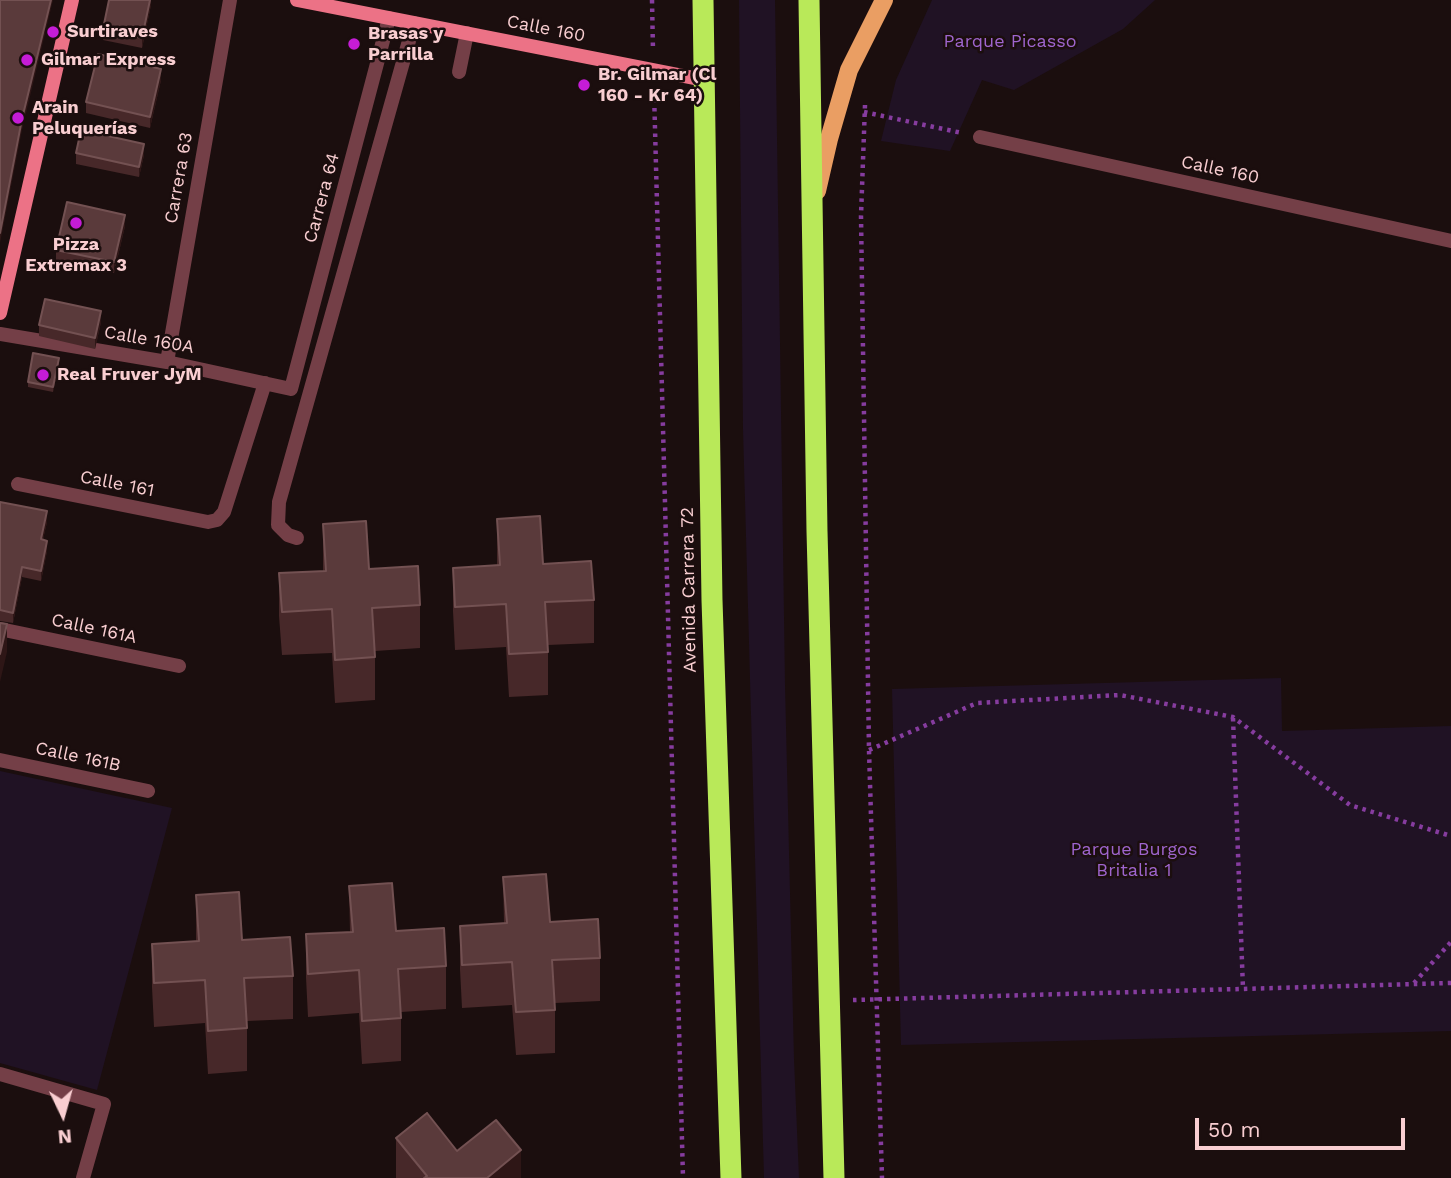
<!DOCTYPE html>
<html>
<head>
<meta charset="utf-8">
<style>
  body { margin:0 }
  #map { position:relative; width:1451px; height:1178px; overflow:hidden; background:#1b0e0e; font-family:"Work Sans",sans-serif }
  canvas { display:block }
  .north { position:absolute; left:28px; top:1080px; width:70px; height:70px; -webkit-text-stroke:5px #1b0e0e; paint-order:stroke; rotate:175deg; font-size:19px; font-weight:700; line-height:28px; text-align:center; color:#f9ced1 }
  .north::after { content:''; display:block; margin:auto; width:24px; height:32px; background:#f9ced1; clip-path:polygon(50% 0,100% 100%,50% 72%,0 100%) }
  .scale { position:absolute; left:1195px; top:1118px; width:210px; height:32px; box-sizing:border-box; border:4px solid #f9ced1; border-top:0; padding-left:9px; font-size:21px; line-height:24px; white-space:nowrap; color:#f9ced1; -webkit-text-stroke:5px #1b0e0e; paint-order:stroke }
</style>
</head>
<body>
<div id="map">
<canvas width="1451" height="1178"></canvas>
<div class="north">N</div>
<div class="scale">50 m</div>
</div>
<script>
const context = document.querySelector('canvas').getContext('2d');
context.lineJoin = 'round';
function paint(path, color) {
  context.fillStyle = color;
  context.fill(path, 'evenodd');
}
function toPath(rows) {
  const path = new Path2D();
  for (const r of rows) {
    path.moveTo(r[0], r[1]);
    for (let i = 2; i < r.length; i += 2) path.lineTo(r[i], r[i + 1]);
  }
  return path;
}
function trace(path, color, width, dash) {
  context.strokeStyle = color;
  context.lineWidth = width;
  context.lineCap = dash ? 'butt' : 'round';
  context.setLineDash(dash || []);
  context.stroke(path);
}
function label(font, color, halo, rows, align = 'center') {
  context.font = font + ' "Work Sans",sans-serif';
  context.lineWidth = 5;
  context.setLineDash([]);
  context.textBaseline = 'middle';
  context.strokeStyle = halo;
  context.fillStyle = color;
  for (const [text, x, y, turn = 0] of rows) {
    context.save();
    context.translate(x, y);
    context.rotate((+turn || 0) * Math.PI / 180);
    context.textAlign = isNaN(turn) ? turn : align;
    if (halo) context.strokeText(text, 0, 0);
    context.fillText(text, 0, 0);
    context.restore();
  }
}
paint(toPath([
  [739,0,775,0,785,685,794,1059,799,1178,764,1178,743,429],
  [932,0,1155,0,1123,29,1014,90,982,80,950,151,881,141,896,80],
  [1281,678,1282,731,1451,726,1451,1031,901,1045,892,689],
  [0,771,172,808,97,1090,0,1063]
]), '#201224');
trace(toPath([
  [652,0,653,51],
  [654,91,683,1178],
  [865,105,861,216,869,750,882,1178],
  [864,112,962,133],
  [1233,718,1243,989],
  [869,750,977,703,1120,695,1233,717,1350,805,1451,836],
  [1414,983,1451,942],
  [853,1000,1451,983]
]), '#863c9f', 4.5, [3.5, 5]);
trace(toPath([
  [459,72,467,33],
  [297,538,288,535,278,525,279,502,414,23]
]), '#743f47', 14);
trace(toPath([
  [980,137,1451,241],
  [0,334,167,362,291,389,389,18],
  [167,362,230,0],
  [18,484,208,522,217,520,224,512,265,383],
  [0,629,179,666],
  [0,760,148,791],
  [0,1074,104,1104,83,1178]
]), '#743f47', 14);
trace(toPath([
  [297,0,704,80],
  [0,313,72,0]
]), '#ec7286', 14);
trace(toPath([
  [817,191,829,139,849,70,884,0]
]), '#ea9e63', 18);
trace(toPath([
  [703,0,712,600,731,1178],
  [809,0,817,531,834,1178]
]), '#b9e959', 21);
paint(toPath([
  [151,0,151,5,142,48,103,40,103,29],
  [161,80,150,128,86,113,86,102],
  [76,153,144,155,139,177,76,164],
  [125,226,114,273,56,260,56,250],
  [101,322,95,349,39,336,39,325],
  [59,363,53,392,28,387,28,382],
  [0,502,47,522,43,539,47,551,41,581,22,577,13,623,0,621],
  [497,519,543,564,594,600,594,643,548,645,548,695,509,697,506,647,455,650,453,611,453,568,497,565],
  [323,524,369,569,420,605,420,648,375,651,375,700,335,703,332,653,282,655,279,616,279,573,323,571],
  [503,877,550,922,600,958,600,1001,555,1003,555,1053,516,1055,512,1005,462,1008,460,969,460,926,504,923],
  [349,886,396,931,446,966,446,1009,401,1012,401,1061,362,1064,359,1013,308,1017,306,977,306,934,350,932],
  [196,895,242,940,293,976,293,1019,247,1021,247,1071,208,1074,205,1023,154,1027,152,987,152,944,196,941],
  [396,1138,457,1151,521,1178,396,1178]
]), '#472829');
paint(toPath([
  [51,0,53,0,22,130,0,243,0,233,22,119],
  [150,0,151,0,151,5,142,48,142,38],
  [161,69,161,80,150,128,150,117],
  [144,144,144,155,139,177,139,167],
  [125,215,125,226,114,273,114,262],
  [101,311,101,322,95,349,95,338],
  [59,358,59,363,53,392,53,387],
  [47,511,47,522,41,549,41,539],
  [47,541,47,551,41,581,41,571],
  [22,567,22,577,13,623,13,613],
  [7,624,7,652,0,682,0,654],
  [521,1150,521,1178,487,1178]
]), '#2e1616');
const building = toPath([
  [0,0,51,0,22,119,0,233,0,0],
  [109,0,150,0,142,38,103,29,109,0],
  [98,54,161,69,150,117,86,102,98,54],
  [81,130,144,144,139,167,76,153,81,130],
  [67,202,125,215,114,262,56,250,67,202],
  [45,299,101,311,95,338,39,325,45,299],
  [33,353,59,358,53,387,28,382,33,353],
  [0,502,47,511,41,539,47,541,41,571,22,567,13,613,0,610,0,502],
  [540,516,543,564,591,561,594,600,545,602,548,652,509,654,506,604,455,607,453,568,500,565,497,519,540,516],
  [366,521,369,569,418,566,420,605,372,608,375,657,335,660,332,609,282,612,279,573,326,571,323,524,366,521],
  [0,623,7,624,0,654,0,623],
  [546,874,550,922,598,919,600,958,552,960,555,1010,516,1012,512,962,462,965,460,926,507,923,503,877,546,874],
  [392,883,396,931,444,928,446,966,398,969,401,1018,362,1021,359,970,308,974,306,934,353,932,349,886,392,883],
  [239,892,242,940,290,937,293,976,244,978,247,1028,208,1031,205,980,154,983,152,944,199,941,196,895,239,892],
  [427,1113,457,1151,496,1120,521,1150,487,1178,424,1178,427,1176,396,1138,427,1113]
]);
paint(building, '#5a3a3b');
trace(building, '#735152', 2);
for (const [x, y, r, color] of [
  [53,32,7,"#c51cd6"],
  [354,44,7,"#c51cd6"],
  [27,60,7,"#c51cd6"],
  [584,85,7,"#c51cd6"],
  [18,118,7,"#c51cd6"],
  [76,223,7,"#c51cd6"],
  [43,375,7,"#c51cd6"]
]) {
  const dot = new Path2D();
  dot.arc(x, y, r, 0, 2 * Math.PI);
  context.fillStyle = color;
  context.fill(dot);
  trace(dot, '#1b0e0e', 2.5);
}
label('18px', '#f9ced1', '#1b0e0e', [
  ["Calle 160",546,29,11],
  ["Calle 160",1220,170,12],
  ["Carrera 63",179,178,-80],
  ["Carrera 64",322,198,-75],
  ["Calle 160A",149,340,10],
  ["Calle 161",117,484,11],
  ["Avenida Carrera 72",689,590,-91],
  ["Calle 161A",94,629,12],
  ["Calle 161B",78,757,12]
]);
label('bold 18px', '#f9ced1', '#1b0e0e', [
  ["Surtiraves",67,32],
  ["Brasas y",368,34],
  ["Parrilla",368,55],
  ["Gilmar Express",41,60],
  ["Br. Gilmar (Cl",598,75],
  ["160 - Kr 64)",598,96],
  ["Arain",32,108],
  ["Peluquerías",32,129],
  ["Pizza",76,245,"center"],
  ["Extremax 3",76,266,"center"],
  ["Real Fruver JyM",57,375]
], 'left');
label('18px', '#9f65ce', '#1b0e0e', [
  ["Parque Picasso",1010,42],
  ["Parque Burgos",1134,850],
  ["Britalia 1",1134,871]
]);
</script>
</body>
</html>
